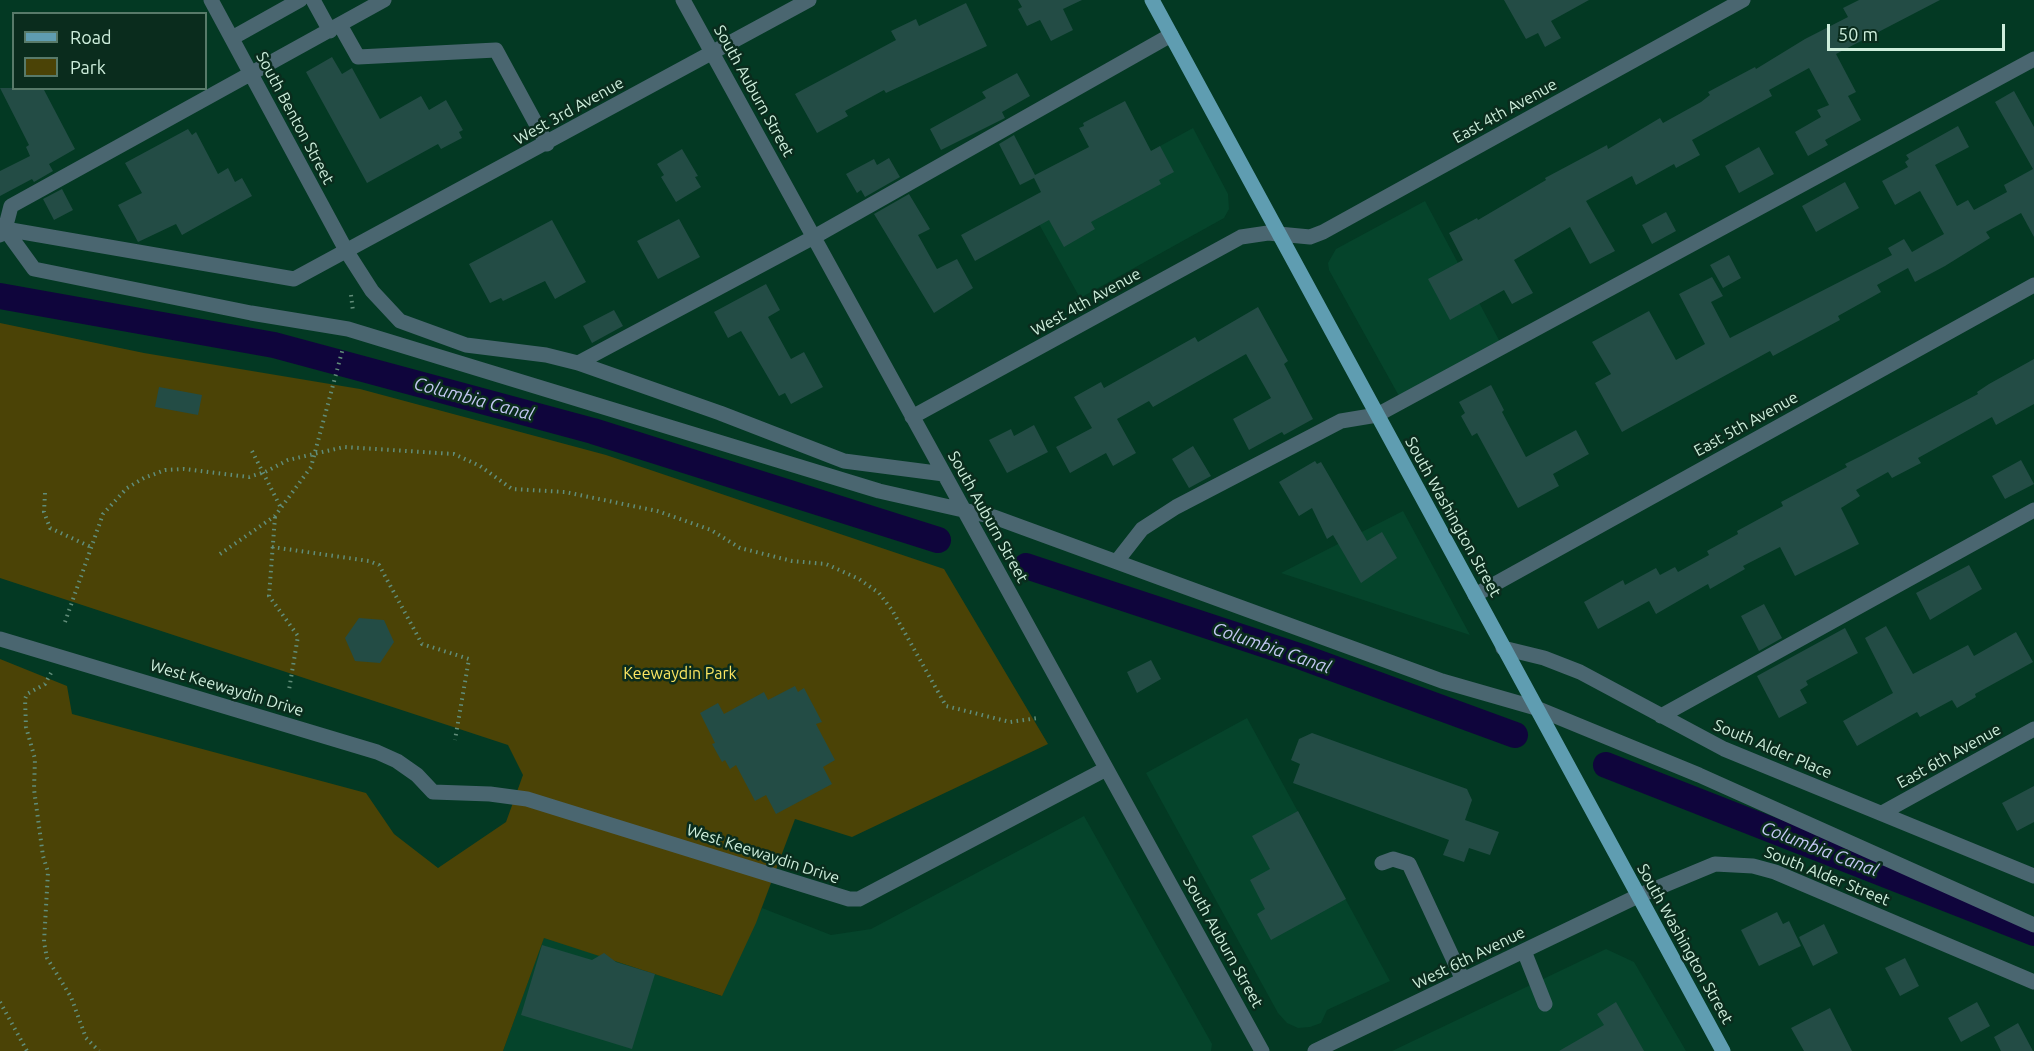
<!DOCTYPE html>
<html>
<head>
<meta charset="utf-8">
<style>
  body { margin:0 }
  #map { position:relative; width:2034px; height:1051px; overflow:hidden; background:#033923; font-family:Ubuntu,sans-serif }
  canvas { display:block }
  .legend { position:absolute; left:12px; top:12px; width:195px; height:78px; box-sizing:border-box; background:#0a2c1d; border:2px solid #587a69; margin:0; padding:8px 10px; list-style:none; font-size:18px; color:#ceeedc }
  .legend li { display:flex; align-items:center; gap:12px; height:30px }
  .legend b { width:30px; border:2px solid #587a69 }
  .scale { position:absolute; left:1827px; top:24px; width:178px; height:27px; box-sizing:border-box; border:3px solid #ceeedc; border-top:0; padding-left:8px; font-size:18px; line-height:21px; white-space:nowrap; color:#ceeedc; -webkit-text-stroke:4px #0a2c1d; paint-order:stroke }
</style>
</head>
<body>
<div id="map">
<canvas width="2034" height="1051"></canvas>
<ul class="legend">
<li><b style="height:8px;background:#5f9db1"></b>Road</li>
<li><b style="height:16px;background:#4b4306"></b>Park</li>
</ul>
<div class="scale">50 m</div>
</div>
<script>
const context = document.querySelector('canvas').getContext('2d');
context.lineJoin = 'round';
function paint(path, color) {
  context.fillStyle = color;
  context.fill(path, 'evenodd');
}
function toPath(rows) {
  const path = new Path2D();
  for (const r of rows) {
    path.moveTo(r[0], r[1]);
    for (let i = 2; i < r.length; i += 2) path.lineTo(r[i], r[i + 1]);
  }
  return path;
}
function trace(path, color, width, dash) {
  context.strokeStyle = color;
  context.lineWidth = width;
  context.lineCap = dash ? 'butt' : 'round';
  context.setLineDash(dash || []);
  context.stroke(path);
}
function label(font, color, halo, rows, align = 'center') {
  context.font = font + ' Ubuntu,sans-serif';
  context.lineWidth = 5;
  context.setLineDash([]);
  context.textBaseline = 'middle';
  context.strokeStyle = halo;
  context.fillStyle = color;
  for (const [text, x, y, turn = 0] of rows) {
    context.save();
    context.translate(x, y);
    context.rotate((+turn || 0) * Math.PI / 180);
    context.textAlign = isNaN(turn) ? turn : align;
    if (halo) context.strokeText(text, 0, 0);
    context.fillText(text, 0, 0);
    context.restore();
  }
}
paint(toPath([
  [1193,128,1228,194,1229,209,1224,218,1080,298,1034,215],
  [1425,201,1500,342,1399,396,1329,270,1328,263,1336,249],
  [1403,511,1470,635,1281,573],
  [1247,718,1390,981,1327,1010,1321,1023,1310,1027,1298,1028,1287,1023,1278,1013,1146,773],
  [1084,816,1212,1044,1211,1051,503,1051,544,937,721,996,762,908,831,935,871,929],
  [1606,949,1634,962,1686,1051,1392,1051]
]), '#05442b');
paint(toPath([
  [0,323,144,353,360,389,606,455,944,569,1048,744,852,837,795,819,756,923,722,996,544,938,503,1051,0,1051,0,659,67,686,72,714,366,793,394,834,438,868,506,822,523,775,508,745,0,578]
]), '#4b4306');
trace(toPath([
  [0,296,274,345,593,431,938,540],
  [1026,566,1302,657,1515,735],
  [1606,765,2034,933]
]), '#0f053c', 26);
paint(toPath([
  [1018,0,1082,0,1063,9,1073,30,1051,41,1040,20,1027,26,1018,9,1022,7],
  [1504,0,1589,0,1551,21,1561,38,1545,47,1538,33,1526,39],
  [1859,0,1940,0,1836,54,1856,92,1848,96,1861,120,1825,140,1828,145,1808,156,1795,132,1821,117,1817,110,1829,105,1809,68,1769,90,1772,96,1692,140,1700,155,1676,168,1674,164,1636,185,1632,176,1586,201,1615,251,1590,264,1570,227,1514,260,1533,293,1512,304,1504,290,1450,320,1428,279,1463,260,1449,233,1477,218,1478,220,1546,180,1545,178,1607,145,1608,149,1660,118,1663,123,1701,102,1710,95,1708,92,1755,67,1756,69,1805,39,1848,17,1843,8],
  [966,3,987,46,886,93,884,90,845,111,848,116,817,133,795,94,896,40,891,31,916,19,919,26],
  [332,57,342,74,352,68,380,119,421,96,429,110,446,100,463,130,459,132,462,138,441,149,438,144,367,183,306,72],
  [1017,73,1030,96,1002,112,1005,118,941,150,930,129,986,98,982,92],
  [0,88,43,88,75,149,49,164,53,171,34,182,32,179,0,196,0,171,30,156,26,147,29,145],
  [2014,91,2034,127,2034,237,2021,213,1986,232,1990,238,1945,266,1915,282,1908,268,1877,285,1881,292,1838,316,1840,320,1773,356,1770,351,1622,432,1595,383,1611,374,1592,342,1649,311,1676,360,1705,344,1679,294,1712,277,1723,296,1711,302,1730,338,1892,255,1888,248,1904,239,1912,252,1944,234,1920,191,1895,205,1882,181,1908,167,1905,162,1909,159,1906,155,1958,126,1969,147,1935,165,1957,206,1968,200,1974,210,2007,192,2004,185,2033,169,1995,102],
  [1125,101,1151,151,1160,146,1174,172,1159,180,1161,184,1091,222,1095,229,1064,247,1049,220,975,261,961,235,1041,192,1034,178,1020,185,999,144,1014,135,1035,175,1089,147,1079,128,1084,126,1083,123],
  [188,129,192,135,196,132,218,174,228,168,235,182,242,178,252,196,182,235,176,224,138,242,118,205,142,193,125,163],
  [1759,147,1774,174,1739,193,1725,166],
  [682,149,698,176,695,177,701,187,676,202,661,177,664,175,657,164],
  [889,158,900,177,865,197,861,190,857,193,846,174,874,159,877,165],
  [1845,182,1859,208,1816,232,1802,206],
  [62,189,73,210,54,220,43,199],
  [909,194,930,229,918,235,937,269,957,259,973,288,934,313,874,214],
  [1666,212,1676,231,1652,244,1642,225],
  [679,219,700,257,658,279,637,241],
  [552,220,586,282,555,299,545,281,503,301,501,298,490,303,469,264],
  [1729,255,1741,278,1723,288,1710,265],
  [766,284,780,310,768,317,791,359,804,352,823,387,791,404,785,393,779,396,741,331,728,338,714,312],
  [1258,307,1288,361,1284,364,1313,419,1284,435,1282,432,1249,450,1233,419,1271,398,1246,354,1153,407,1149,401,1117,419,1136,453,1113,466,1106,453,1070,473,1056,447,1092,428,1074,397,1101,382,1104,388,1195,337,1198,342],
  [614,310,623,326,592,343,583,326],
  [2034,359,2034,404,1996,425,1992,417,1918,458,1921,463,1892,478,1888,472,1856,490,1860,496,1841,508,1859,544,1795,576,1780,547,1743,566,1745,569,1710,589,1708,584,1656,614,1649,601,1598,629,1584,602,1623,580,1625,585,1656,568,1660,575,1675,567,1678,572,1709,555,1707,551,1738,534,1737,531,1783,506,1781,502,1847,467,1845,464,1861,456,1978,394,1977,392,1989,384],
  [1491,385,1504,410,1502,412,1526,457,1576,430,1589,454,1553,474,1559,486,1518,508,1477,433,1472,436,1461,416,1465,413,1459,402],
  [159,387,202,395,198,415,155,407],
  [1034,425,1048,452,1007,473,989,440,1011,429,1014,436],
  [1193,446,1211,476,1189,488,1172,459],
  [2021,460,2034,484,2005,499,1992,476],
  [1315,461,1317,464,1321,462,1367,541,1382,532,1397,558,1361,583,1333,535,1327,539,1312,508,1299,516,1279,482],
  [1969,565,1982,589,1930,620,1916,593],
  [1764,604,1782,638,1759,651,1741,616],
  [359,618,384,620,394,642,380,663,355,661,345,638],
  [1886,626,1913,674,1968,645,1974,656,2016,632,2033,662,1975,694,1976,697,1957,708,1952,700,1920,717,1917,712,1857,746,1843,721,1893,693,1865,638],
  [1845,628,1858,653,1806,681,1808,685,1800,690,1807,703,1779,718,1757,676],
  [1151,660,1161,679,1137,693,1127,672],
  [795,686,798,692,804,688,822,722,816,724,835,760,823,767,832,784,776,814,766,795,755,801,736,765,730,769,725,760,722,762,712,744,715,743,700,713,718,703,724,714,764,692,768,700],
  [1312,733,1467,789,1472,800,1465,820,1499,832,1490,855,1469,848,1464,862,1443,855,1449,840,1293,783,1300,764,1291,760,1299,739],
  [2034,786,2034,822,2017,831,2002,803],
  [1298,811,1346,899,1271,940,1257,914,1265,909,1250,880,1270,869,1252,836],
  [1777,912,1783,924,1789,921,1801,946,1759,966,1741,930],
  [1824,924,1838,953,1813,966,1799,937],
  [542,945,592,960,604,953,616,962,655,974,632,1049,521,1015],
  [1905,958,1919,986,1900,996,1885,968],
  [1616,1002,1644,1051,1559,1051,1604,1025,1597,1014],
  [1977,1002,1990,1026,1961,1042,1948,1018],
  [1830,1008,1852,1051,1804,1051,1791,1028],
  [2018,1023,2033,1051,2001,1051,1994,1037]
]), '#234c45');
trace(toPath([
  [351,295,353,311],
  [252,451,281,508],
  [45,493,44,512,50,528,91,547],
  [275,517,269,596,298,636,289,690],
  [272,547,369,561,379,565,422,644,469,659,455,740],
  [220,554,275,516,311,467,343,348],
  [65,622,103,514,127,488,144,478,165,470,184,469,249,477,265,472,288,460,344,447,454,454,480,466,512,489,565,492,657,511,711,530,740,548,792,561,826,564,859,579,879,593,892,610,946,706,1010,722,1038,718],
  [51,673,45,684,27,694,25,699,26,727,35,759,34,789,43,856,48,872,44,942,47,958,71,997,86,1038,99,1051],
  [0,1002,27,1051]
]), '#618d79', 4, [1.5, 4.5]);
trace(toPath([
  [211,0,347,252,372,291,400,321,466,345,546,355,578,363,720,413,844,461,944,474],
  [313,0,330,31],
  [384,0,11,206,5,229,294,279,809,0],
  [683,0,1262,1051],
  [340,25,358,57,496,50,547,144],
  [232,38,300,0],
  [0,235,5,229,34,269,251,313,348,329,879,491,994,517,1442,681,1536,708,1699,775,2034,925],
  [578,363,814,237,1171,35],
  [912,417,1241,237,1268,233,1310,237,1323,232,1743,0],
  [1117,561,1142,529,1176,507,1341,421,1377,415,2034,59],
  [1475,595,2034,285],
  [0,639,377,752,397,761,417,775,433,792,490,794,527,799,849,899,859,899,1106,769],
  [1503,648,1544,658,1580,672,1724,749,2034,876],
  [1661,716,2034,510],
  [1882,813,2034,729],
  [1382,863,1393,859,1409,864,1463,980],
  [1524,951,1545,1004],
  [1315,1051,1638,896,1715,864,1753,866,1775,872,2034,982]
]), '#4a6670', 15);
trace(toPath([
  [1152,0,1723,1051]
]), '#5f9db1', 15);
label('16px', '#ceeedc', '#0a2c1d', [
  ["South Auburn Street",754,91,61],
  ["West 3rd Avenue",569,111,-29],
  ["East 4th Avenue",1505,111,-29],
  ["South Benton Street",295,118,62],
  ["West 4th Avenue",1086,302,-29],
  ["East 5th Avenue",1746,424,-29],
  ["South Auburn Street",988,517,61],
  ["South Washington Street",1453,517,61],
  ["West Keewaydin Drive",227,688,17],
  ["South Alder Place",1773,749,23],
  ["East 6th Avenue",1949,756,-29],
  ["West Keewaydin Drive",763,854,18],
  ["South Alder Street",1827,876,22],
  ["South Auburn Street",1223,942,61],
  ["South Washington Street",1685,944,61],
  ["West 6th Avenue",1469,958,-26]
]);
label('16px', '#fbe662', '#0a2c1d', [
  ["Keewaydin Park",680,674]
]);
label('italic 18px', '#c3c7f2', '#0a2c1d', [
  ["Columbia Canal",474,399,15],
  ["Columbia Canal",1272,648,19],
  ["Columbia Canal",1820,849,21]
]);
</script>
</body>
</html>
